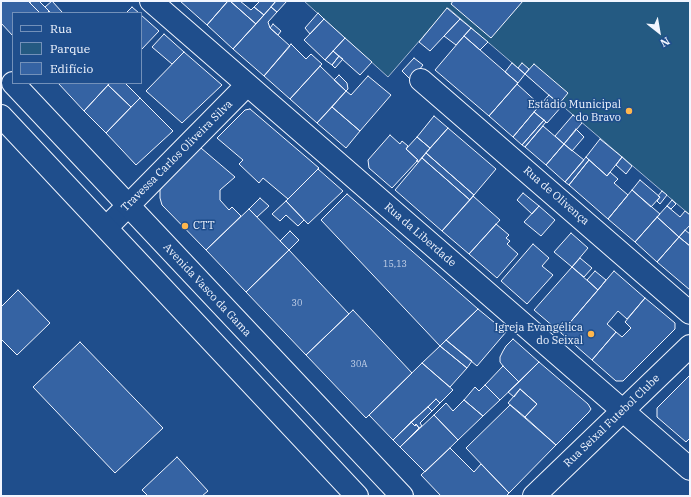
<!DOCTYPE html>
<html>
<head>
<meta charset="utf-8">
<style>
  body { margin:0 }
  #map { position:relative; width:691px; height:497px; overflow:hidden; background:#1f4e8c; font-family:"IBM Plex Serif",serif }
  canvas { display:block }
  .frame { position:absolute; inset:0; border:2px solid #f2f6ff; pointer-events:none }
  .legend { position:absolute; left:12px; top:12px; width:130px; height:72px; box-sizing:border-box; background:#1f4e8c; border:1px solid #7391ba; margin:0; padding:5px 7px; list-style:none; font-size:12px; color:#f2f6ff }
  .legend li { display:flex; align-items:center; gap:8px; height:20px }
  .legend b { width:20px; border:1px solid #7391ba }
  .north { position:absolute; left:639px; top:12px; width:40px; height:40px; -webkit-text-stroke:3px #1f4e8c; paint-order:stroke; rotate:149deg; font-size:11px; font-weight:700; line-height:16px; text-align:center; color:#f2f6ff }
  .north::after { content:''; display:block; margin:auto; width:14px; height:18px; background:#f2f6ff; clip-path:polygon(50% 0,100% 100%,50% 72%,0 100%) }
</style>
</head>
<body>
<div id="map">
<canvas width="691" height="497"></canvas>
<div class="frame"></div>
<ul class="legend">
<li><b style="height:5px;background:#1f4e8c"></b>Rua</li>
<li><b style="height:11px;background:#245a82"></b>Parque</li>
<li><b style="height:11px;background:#3563a3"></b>Edifício</li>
</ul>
<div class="north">N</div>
</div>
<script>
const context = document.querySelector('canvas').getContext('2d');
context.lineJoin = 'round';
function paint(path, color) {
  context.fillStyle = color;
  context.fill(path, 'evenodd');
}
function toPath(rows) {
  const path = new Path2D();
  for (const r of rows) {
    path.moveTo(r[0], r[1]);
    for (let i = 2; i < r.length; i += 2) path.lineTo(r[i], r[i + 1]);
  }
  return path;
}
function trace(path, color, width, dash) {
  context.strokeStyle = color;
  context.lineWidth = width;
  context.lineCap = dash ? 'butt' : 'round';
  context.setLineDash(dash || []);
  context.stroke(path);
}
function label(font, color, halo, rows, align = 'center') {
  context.font = font + ' "IBM Plex Serif",serif';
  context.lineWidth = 3;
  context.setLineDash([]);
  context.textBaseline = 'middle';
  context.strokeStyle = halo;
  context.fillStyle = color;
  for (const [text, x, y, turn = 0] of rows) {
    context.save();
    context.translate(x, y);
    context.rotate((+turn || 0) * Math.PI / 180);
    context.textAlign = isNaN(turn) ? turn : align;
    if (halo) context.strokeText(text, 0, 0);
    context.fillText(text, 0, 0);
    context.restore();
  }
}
const green = toPath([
  [304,1,690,1,690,215,448,8,388,77,304,1]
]);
paint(green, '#245a82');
trace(green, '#a8bbd7', 1);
const building = toPath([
  [1,1,28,1,40,13,13,13,13,36,1,23,1,1],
  [31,1,39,1,49,11,47,13,40,13,30,3,31,1],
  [52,1,62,12,60,13,51,13,45,7,52,1],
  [180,1,225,1,227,2,207,25,180,1],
  [228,1,230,1,256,24,233,49,207,25,228,1],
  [230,1,240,1,251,10,254,7,264,15,256,24,230,1],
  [260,1,276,1,264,15,254,7,260,1],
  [276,1,287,1,277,12,271,7,276,1],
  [453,1,523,1,491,38,451,4,453,1],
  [132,7,139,13,126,13,132,7],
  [271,7,277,12,268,22,270,28,290,46,264,76,233,49,271,7],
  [447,8,460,19,430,51,419,42,447,8],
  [318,13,324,19,310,34,305,28,318,13],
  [141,15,159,31,141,50,141,15],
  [324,19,345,38,325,60,304,40,324,19],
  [460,19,471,28,456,45,444,36,460,19],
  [273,24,281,31,278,35,270,28,273,24],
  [471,28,488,42,480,50,464,36,471,28],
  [164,34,184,52,172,64,152,47,164,34],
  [464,36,518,83,489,116,435,70,464,36],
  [345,38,372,62,360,75,333,51,345,38],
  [291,44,306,59,311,54,322,64,290,99,264,76,291,44],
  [333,51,339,56,332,65,325,60,333,51],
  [184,52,222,85,182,123,146,91,184,52],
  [339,56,343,59,335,68,332,65,339,56],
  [414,58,423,65,411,80,402,71,414,58],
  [512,63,525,74,518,83,505,72,512,63],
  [522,63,529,69,525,74,518,68,522,63],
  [534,64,568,93,559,104,525,74,534,64],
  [320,66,346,91,317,123,290,99,320,66],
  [339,75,347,83,348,89,346,91,334,80,339,75],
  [368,76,391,95,360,131,332,107,346,91,351,95,368,76],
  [58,83,110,83,84,111,58,83],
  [110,83,125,83,140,98,131,107,108,85,110,83],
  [517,84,540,105,513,137,489,116,517,84],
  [108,85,131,107,106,133,84,111,108,85],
  [549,95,562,106,547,123,534,112,549,95],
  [140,98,173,131,136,165,106,133,140,98],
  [332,107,360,131,346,148,317,123,332,107],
  [250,109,319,168,288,199,263,178,259,183,239,164,243,160,217,138,245,110,250,109],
  [534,112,544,120,522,145,513,137,534,112],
  [573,115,582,123,564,144,555,136,573,115],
  [434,116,448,128,430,148,417,137,434,116],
  [544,120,546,122,525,147,522,145,544,120],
  [543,126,564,144,546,165,525,147,543,126],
  [448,128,496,169,474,195,426,153,448,128],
  [576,129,584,137,572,151,564,144,576,129],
  [390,135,400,144,402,141,408,146,406,149,418,160,392,188,369,168,368,160,390,135],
  [417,137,430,148,418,162,416,161,418,160,406,149,417,137],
  [600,139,622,157,607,176,586,157,600,139],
  [564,144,584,160,565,182,546,165,564,144],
  [201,148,235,177,220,190,220,200,229,210,232,207,241,216,206,250,162,205,160,198,160,190,164,184,201,148],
  [426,153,474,195,470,200,422,158,426,153],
  [586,157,589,160,569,185,565,182,586,157],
  [622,157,632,166,626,174,616,165,622,157],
  [422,158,470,200,442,231,395,190,422,158],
  [589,160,607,176,610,172,618,179,614,183,628,195,608,219,569,185,589,160],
  [318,169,343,191,308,224,286,201,318,169],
  [640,180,660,197,651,207,632,190,640,180],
  [632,190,660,214,635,242,608,219,632,190],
  [662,191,667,195,660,204,657,201,660,197,658,196,662,191],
  [523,193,539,206,532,214,517,200,523,193],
  [347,194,478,309,440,346,321,220,347,194],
  [473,196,500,220,469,254,442,231,473,196],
  [260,198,269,206,257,217,249,209,260,198],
  [672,200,676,204,671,209,667,206,672,200],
  [286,201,304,220,298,226,286,215,280,221,272,214,286,201],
  [539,206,555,220,541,236,524,222,539,206],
  [667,206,680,217,685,211,690,215,690,225,679,237,657,217,667,206],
  [249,209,289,250,246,292,206,250,249,209],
  [657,217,679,237,657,262,635,242,657,217],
  [496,224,509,235,506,238,510,241,507,244,518,254,497,278,469,254,496,224],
  [685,230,690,234,690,246,679,237,685,230],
  [290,231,299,240,289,250,280,241,290,231],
  [571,233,588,248,572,267,554,252,571,233],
  [679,237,690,246,690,290,657,262,679,237],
  [533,244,549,258,542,266,553,275,527,304,501,281,533,244],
  [289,250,349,314,306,355,246,292,289,250],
  [580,258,592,268,584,277,572,267,580,258],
  [572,267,598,290,561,333,534,310,572,267],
  [595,271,606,280,598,290,587,280,595,271],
  [614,271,645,298,627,319,618,311,607,324,616,332,592,360,561,333,614,271],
  [18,290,50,323,17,355,1,339,1,307,18,290],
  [645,298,675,323,675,329,623,381,616,381,592,360,616,332,622,337,631,328,625,322,645,298],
  [478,309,506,332,477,366,446,340,478,309],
  [353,310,412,373,366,418,306,355,353,310],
  [513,339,539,362,519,382,503,366,500,362,500,357,503,351,506,346,513,339],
  [446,340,472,361,467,368,440,346,446,340],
  [80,342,163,428,115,473,33,387,80,342],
  [440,346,467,368,450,387,422,363,440,346],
  [539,362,588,404,591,409,589,412,556,445,525,417,537,404,520,389,514,397,508,392,539,362],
  [422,363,453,390,440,403,436,399,393,440,369,415,422,363],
  [503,366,519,382,500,400,485,385,503,366],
  [690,375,690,438,686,442,657,417,657,408,690,375],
  [485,385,500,400,483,416,464,400,475,387,479,391,485,385],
  [520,389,537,404,525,417,508,403,520,389],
  [436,399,440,403,432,411,428,407,436,399],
  [464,400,483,416,458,440,434,415,446,403,453,411,464,400],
  [510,405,556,445,509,493,466,448,510,405],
  [428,407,432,411,420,423,422,426,419,428,416,424,415,426,411,422,428,407],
  [434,415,458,440,425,472,400,447,434,415],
  [411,422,415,426,416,424,419,428,400,447,393,440,411,422],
  [450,448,474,472,481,464,509,493,506,496,441,496,421,475,450,448],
  [177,457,208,491,202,496,148,496,142,490,177,457]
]);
paint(building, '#3563a3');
trace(building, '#f2f6ff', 1);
const minor = toPath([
  [151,1,690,469],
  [421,80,690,313],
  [107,227,247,85],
  [534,496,690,346]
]);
const primary = toPath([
  [13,83,402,496],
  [1,116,357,496]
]);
trace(minor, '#f2f6ff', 24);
trace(primary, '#f2f6ff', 24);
trace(minor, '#1f4e8c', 22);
trace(primary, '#1f4e8c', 22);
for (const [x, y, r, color] of [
  [629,111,4,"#ffb74d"],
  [185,226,4,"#ffb74d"],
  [591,334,4,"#ffb74d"]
]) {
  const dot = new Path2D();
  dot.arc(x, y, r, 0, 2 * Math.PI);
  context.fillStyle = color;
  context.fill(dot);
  trace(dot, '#1f4e8c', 1.5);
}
label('9px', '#c3d1e8', null, [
  ["15,13",395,264],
  ["30",297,303],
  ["30A",359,364]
]);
label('11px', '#f2f6ff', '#1f4e8c', [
  ["Estádio Municipal",621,105],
  ["do Bravo",621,118],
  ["CTT",193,226,"left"],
  ["Igreja Evangélica",583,328],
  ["do Seixal",583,341]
], 'right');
label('11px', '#f2f6ff', '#1f4e8c', [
  ["Travessa Carlos Oliveira Silva",177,156,-45],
  ["Rua de Olivença",556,196,41],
  ["Rua da Liberdade",420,235,41],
  ["Avenida Vasco da Gama",207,290,47],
  ["Rua Seixal Futebol Clube",612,421,-44]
]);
</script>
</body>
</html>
